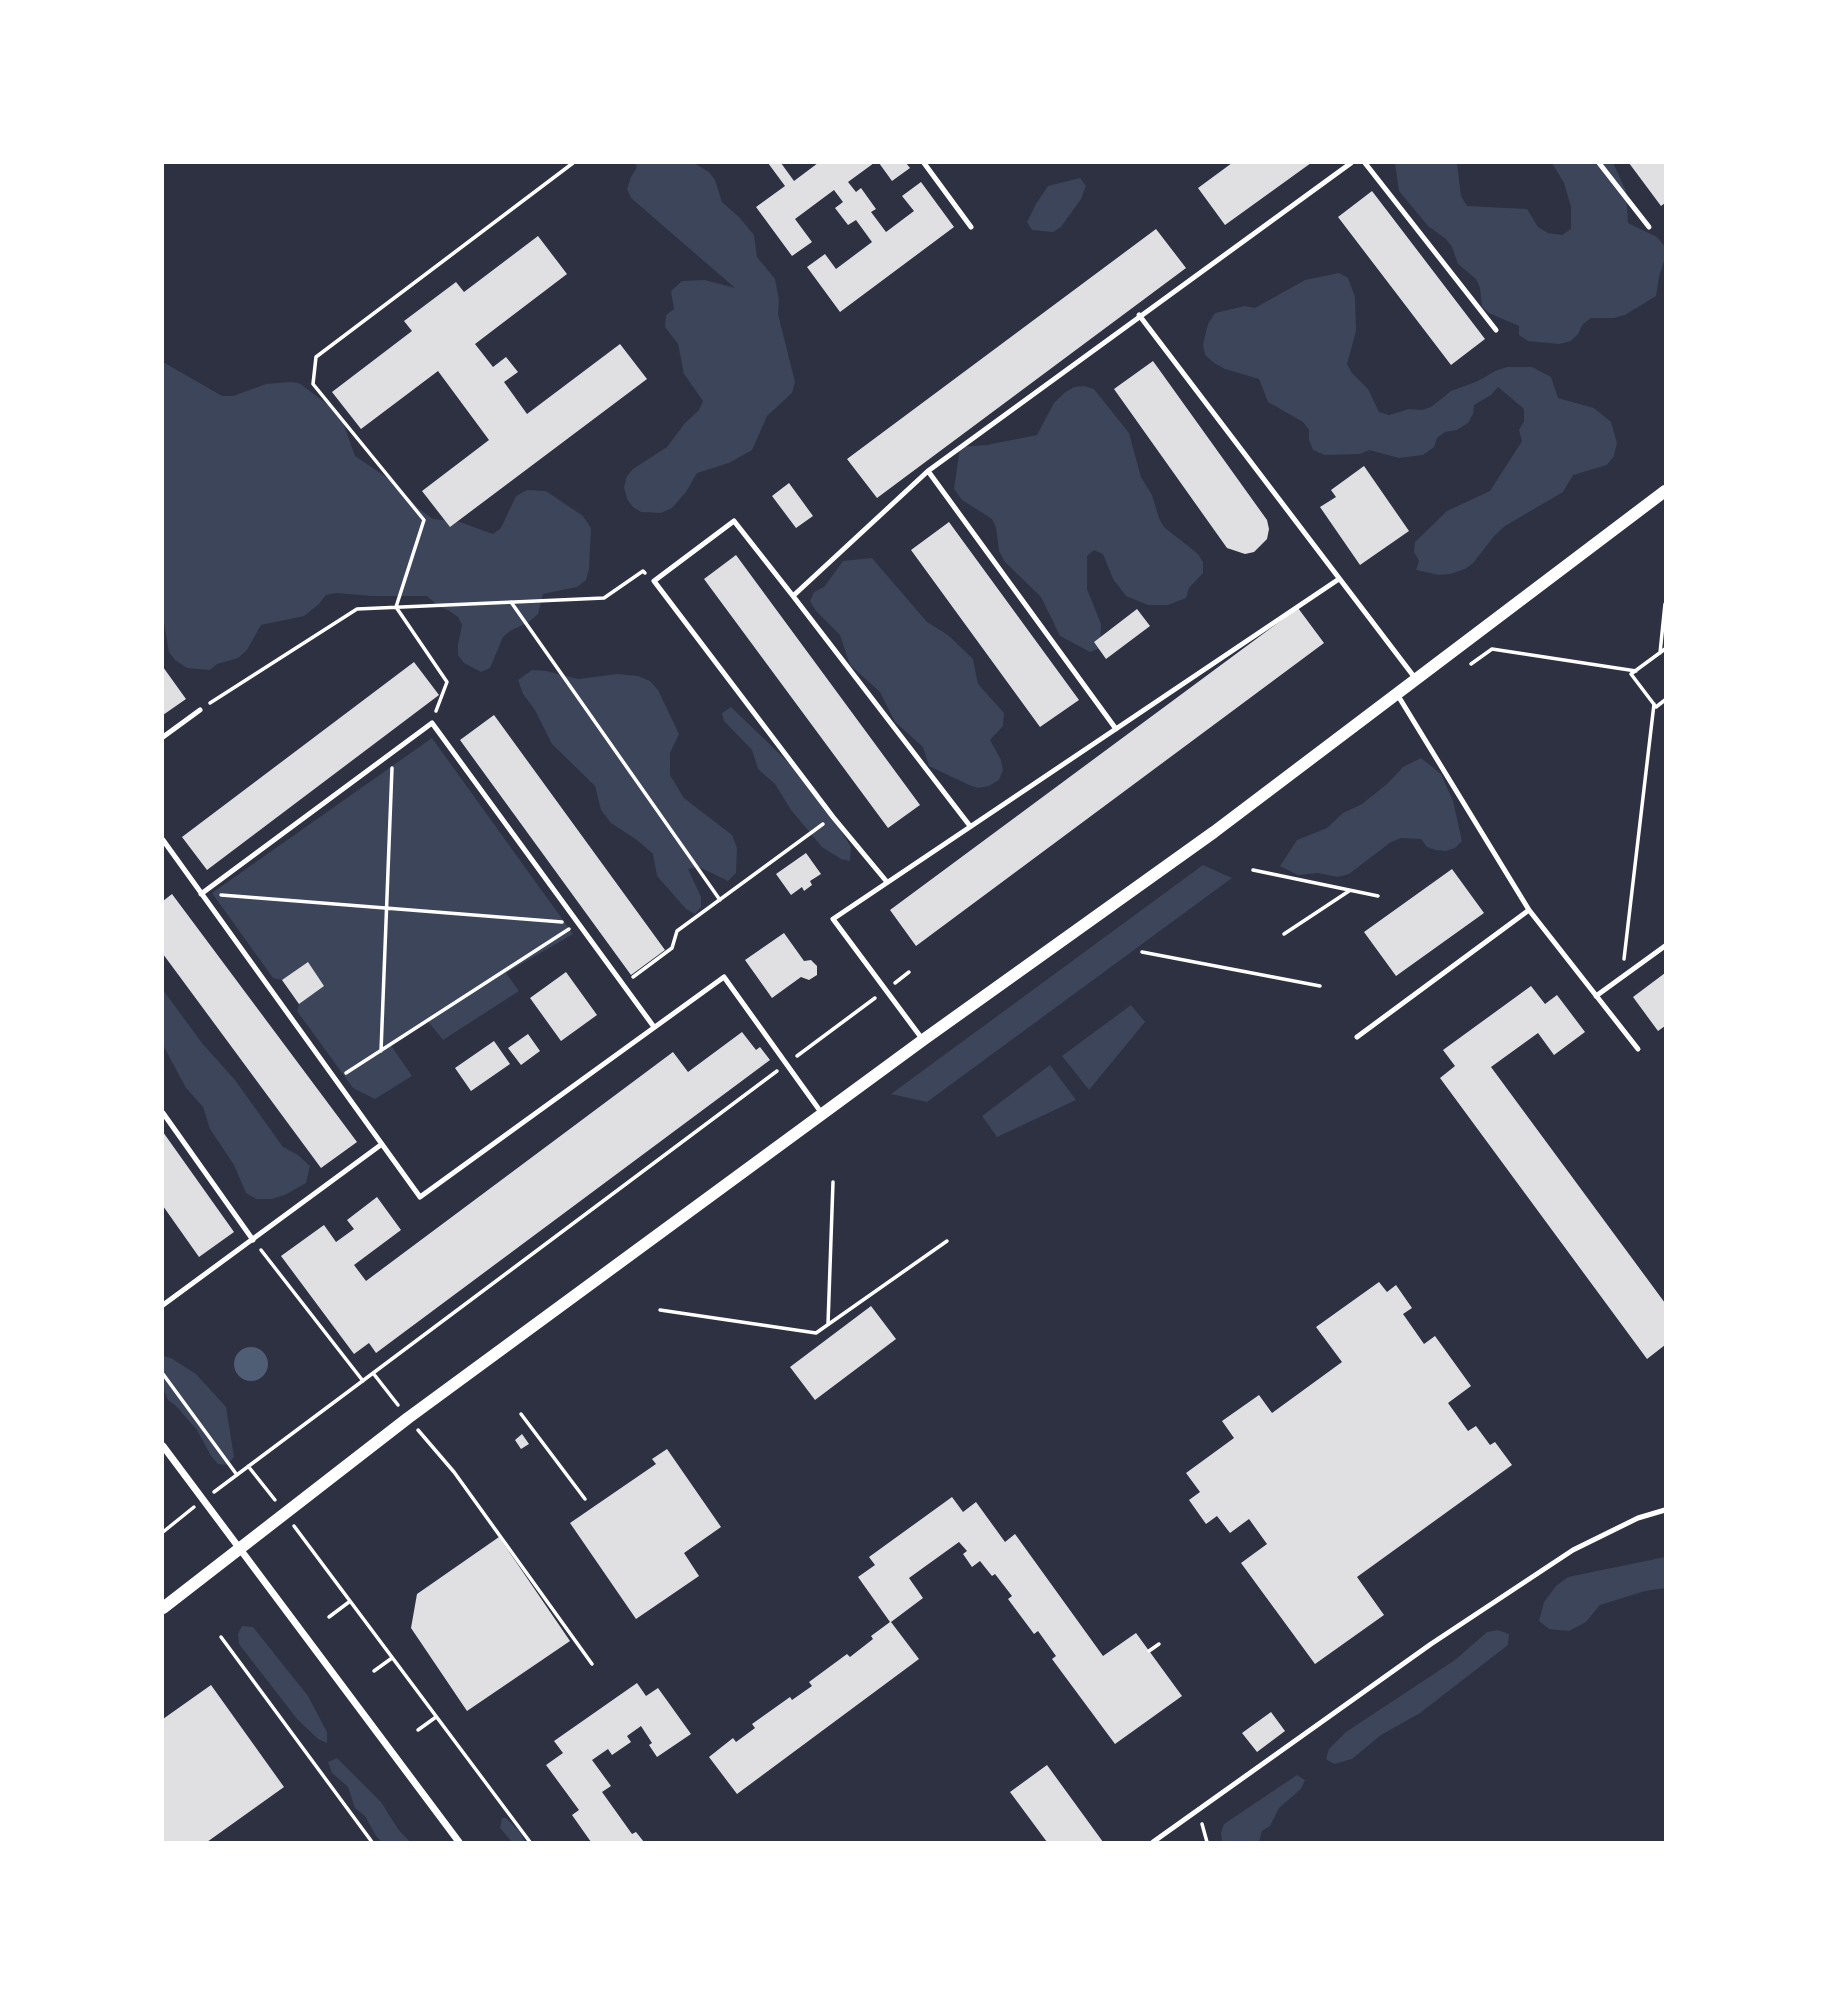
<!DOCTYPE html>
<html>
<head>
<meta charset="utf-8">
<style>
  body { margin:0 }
  #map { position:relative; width:1828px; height:2005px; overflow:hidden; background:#2d3142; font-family:Rubik,sans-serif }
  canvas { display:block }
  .frame { position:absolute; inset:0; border:164px solid #fff; pointer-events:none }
</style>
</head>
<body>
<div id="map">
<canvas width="1828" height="2005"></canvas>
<div class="frame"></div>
</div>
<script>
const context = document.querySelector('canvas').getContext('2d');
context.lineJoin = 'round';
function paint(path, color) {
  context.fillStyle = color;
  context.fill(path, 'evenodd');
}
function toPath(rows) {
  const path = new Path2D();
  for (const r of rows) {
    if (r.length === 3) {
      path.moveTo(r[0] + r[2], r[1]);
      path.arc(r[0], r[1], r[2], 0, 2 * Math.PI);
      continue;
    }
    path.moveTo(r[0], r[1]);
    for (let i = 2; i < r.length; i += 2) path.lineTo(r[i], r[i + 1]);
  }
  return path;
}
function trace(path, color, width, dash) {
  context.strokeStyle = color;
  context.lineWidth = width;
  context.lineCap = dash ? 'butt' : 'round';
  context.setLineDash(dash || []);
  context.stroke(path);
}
paint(toPath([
  [635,163,694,163,709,172,715,180,722,202,739,217,754,235,757,257,775,279,779,300,778,314,795,382,792,393,767,416,752,450,729,463,697,473,686,492,672,508,661,513,641,512,633,507,627,499,624,487,627,476,633,469,667,447,685,423,699,410,703,401,684,374,678,344,665,327,666,315,674,309,671,291,682,281,705,280,735,288,631,198,627,189,631,177,637,167],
  [1395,163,1457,163,1461,196,1467,206,1527,209,1538,227,1548,233,1562,235,1571,229,1571,207,1564,183,1552,163,1613,163,1626,191,1628,223,1657,237,1665,247,1665,258,1659,277,1656,296,1625,315,1614,318,1591,318,1583,324,1578,334,1571,341,1559,344,1528,341,1519,335,1519,326,1489,313,1482,307,1480,288,1476,279,1458,264,1452,247,1446,239,1428,226,1399,191],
  [1080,178,1086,186,1081,199,1061,227,1053,232,1032,230,1027,222,1036,204,1048,186],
  [1339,273,1348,278,1355,297,1356,331,1347,364,1352,373,1368,389,1379,412,1389,415,1409,409,1422,410,1431,407,1451,391,1478,381,1495,371,1507,367,1532,367,1551,377,1558,398,1594,408,1611,422,1617,443,1614,456,1607,465,1573,475,1563,492,1505,526,1495,535,1473,563,1465,569,1450,574,1439,575,1416,570,1419,561,1414,552,1415,542,1447,511,1490,491,1522,441,1519,430,1524,421,1524,409,1498,387,1491,395,1474,405,1473,414,1468,423,1457,430,1445,432,1437,438,1434,447,1423,455,1399,458,1369,450,1360,454,1325,455,1313,450,1309,440,1309,430,1303,422,1268,402,1259,379,1225,369,1214,363,1205,355,1203,344,1208,324,1215,313,1245,306,1255,308,1305,280],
  [163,362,222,396,233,396,266,384,290,382,299,383,327,404,343,422,355,456,395,483,418,508,433,519,460,522,493,534,501,528,516,496,527,490,546,491,583,516,591,528,589,569,586,580,577,587,543,594,538,614,529,622,510,631,503,637,490,668,481,672,464,663,458,655,458,644,462,625,458,617,448,610,439,607,427,596,371,596,336,593,326,595,319,604,304,616,261,625,247,650,238,658,217,664,210,670,187,668,175,660,169,652,163,617],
  [1084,386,1094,389,1129,433,1141,477,1152,495,1159,518,1164,527,1198,554,1203,562,1203,573,1189,588,1186,598,1168,605,1148,605,1126,596,1113,579,1103,554,1094,550,1087,556,1087,589,1101,624,1100,648,1090,652,1060,636,1041,597,1005,562,999,551,996,528,992,519,962,500,954,489,960,447,987,445,1037,435,1054,403,1064,393,1074,387],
  [872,558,927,622,948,635,973,659,978,684,1004,713,1003,726,990,740,1001,760,1003,770,999,780,989,786,978,788,969,785,929,766,923,747,895,722,880,692,850,665,840,635,816,611,810,601,814,592,824,587,843,561],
  [532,670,546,671,578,679,617,674,638,676,650,681,658,690,679,734,670,753,670,775,684,798,732,835,737,848,736,873,728,881,699,867,688,869,701,897,701,907,695,914,686,909,657,876,653,854,637,840,611,823,601,810,595,786,552,744,535,710,523,694,518,680],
  [731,707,816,789,851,847,850,861,841,859,822,847,791,810,775,784,758,769,752,750,724,721,722,713],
  [432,738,573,934,506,973,519,991,443,1040,427,1020,390,1044,412,1076,375,1099,353,1088,297,1011,299,1004,282,980,273,978,212,893],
  [1421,758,1441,774,1453,801,1462,841,1455,848,1446,851,1436,850,1427,847,1421,839,1401,838,1391,842,1349,874,1338,877,1318,873,1298,875,1280,866,1297,840,1327,828,1343,813,1362,804,1387,784,1403,767],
  [1203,865,1232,878,927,1102,891,1094],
  [163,990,202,1043,235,1080,283,1147,298,1155,310,1166,306,1183,285,1195,271,1199,256,1199,246,1193,234,1165,210,1129,203,1107,186,1088,163,1045],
  [1131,1005,1145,1022,1089,1090,1062,1056],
  [1050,1065,1076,1100,997,1137,982,1116],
  [163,1356,171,1358,196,1374,226,1407,234,1457,227,1465,218,1464,211,1456,197,1430,176,1406,168,1400,163,1387],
  [1665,1557,1665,1588,1645,1591,1600,1605,1586,1622,1569,1631,1549,1629,1539,1621,1544,1602,1556,1586,1568,1577],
  [242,1626,253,1627,308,1696,327,1732,327,1743,318,1739,297,1719,239,1644,238,1634],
  [1498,1630,1509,1634,1508,1645,1420,1713,1381,1735,1352,1759,1334,1764,1326,1759,1329,1749,1346,1732,1455,1660,1487,1632],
  [337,1758,381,1802,398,1829,410,1842,382,1842,376,1836,365,1816,355,1808,348,1787,332,1773,328,1762],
  [1297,1775,1305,1780,1301,1789,1279,1808,1270,1826,1262,1831,1259,1842,1222,1842,1221,1833,1224,1824],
  [502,1818,506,1818,520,1832,525,1842,512,1842,500,1828]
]), '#3c4559');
paint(toPath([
  [251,1364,17]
]), '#4f5d75');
paint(toPath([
  [768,163,781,163,794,181,818,163,874,163,848,182,856,192,861,188,876,209,871,212,886,232,914,211,902,196,921,182,954,227,840,312,807,267,825,254,836,269,872,242,856,220,848,225,835,208,843,202,834,190,795,219,812,242,792,256,756,207,785,186],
  [879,163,906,163,910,168,892,181],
  [1232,163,1311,163,1225,225,1198,188],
  [1629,163,1665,163,1665,203,1661,206],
  [1372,191,1485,339,1451,365,1338,217],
  [1156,229,1186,268,877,498,847,459],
  [538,236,567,274,475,344,493,367,506,357,518,372,504,382,527,414,620,344,647,379,450,527,422,491,489,440,438,371,361,429,332,392,412,331,404,321,456,282,464,292],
  [1153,361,1267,520,1269,529,1267,539,1254,552,1245,554,1227,548,1114,389],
  [1364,466,1409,531,1360,565,1320,507,1336,497,1331,490],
  [789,483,813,516,796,528,772,496],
  [949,522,1079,700,1040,727,911,550],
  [736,555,920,805,888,828,704,579],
  [1298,608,1324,643,916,946,890,910],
  [1137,609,1150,626,1106,659,1094,642],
  [414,662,439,695,207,870,182,837],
  [163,667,186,699,163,715],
  [494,715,665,950,631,975,460,740],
  [806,853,821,874,810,881,812,885,804,891,802,887,791,895,776,874],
  [1452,869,1484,913,1396,976,1364,932],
  [172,894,357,1142,321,1168,163,954,163,901],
  [784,933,804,961,811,960,817,966,817,975,809,980,801,977,772,998,745,960],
  [308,962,324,986,299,1004,282,980],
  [566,972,597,1015,561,1041,530,998],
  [1665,973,1665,1026,1658,1031,1633,997],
  [1531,986,1545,1004,1557,995,1585,1032,1554,1055,1538,1033,1491,1067,1665,1303,1665,1345,1647,1359,1440,1078,1455,1066,1443,1050],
  [742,1032,756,1050,760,1047,770,1060,376,1353,369,1343,354,1354,281,1256,324,1225,336,1242,354,1229,347,1220,377,1197,401,1230,354,1265,366,1281,673,1052,688,1072],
  [528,1034,540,1051,521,1065,508,1048],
  [494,1041,510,1064,471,1091,455,1068],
  [163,1132,234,1232,199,1257,163,1206],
  [1379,1282,1387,1292,1396,1285,1412,1308,1403,1314,1424,1344,1435,1336,1471,1386,1448,1403,1468,1431,1476,1426,1490,1445,1495,1442,1512,1465,1357,1577,1384,1615,1315,1664,1241,1563,1267,1544,1249,1519,1230,1533,1217,1516,1206,1524,1189,1500,1200,1492,1186,1473,1234,1438,1222,1421,1259,1395,1272,1413,1342,1362,1316,1327],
  [871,1306,896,1339,815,1400,790,1367],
  [522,1434,529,1444,521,1449,515,1440],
  [667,1449,721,1527,684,1553,699,1576,636,1619,570,1523,656,1464,652,1459],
  [952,1497,963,1512,976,1502,1005,1542,1015,1534,1103,1656,1136,1633,1182,1696,1115,1744,1052,1659,1056,1656,1038,1631,1034,1634,1008,1599,1012,1596,995,1574,992,1576,980,1561,972,1567,963,1554,967,1551,959,1542,909,1578,923,1598,891,1622,919,1659,737,1794,709,1757,733,1738,736,1742,755,1728,752,1724,790,1697,792,1700,812,1686,809,1682,847,1654,850,1657,873,1639,871,1636,890,1622,858,1577,875,1565,869,1557],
  [499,1537,570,1641,467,1711,411,1628,417,1594],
  [637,1683,646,1696,658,1688,691,1734,657,1757,649,1745,652,1743,641,1726,627,1736,631,1742,612,1755,608,1749,592,1760,611,1786,602,1792,632,1834,636,1832,644,1842,591,1842,572,1815,579,1810,546,1765,563,1753,554,1741],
  [211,1685,284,1787,207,1842,163,1842,163,1719],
  [1271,1712,1285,1731,1257,1752,1242,1733],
  [1047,1765,1103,1842,1047,1842,1010,1792]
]), '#e0e0e3');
trace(toPath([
  [511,602,720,900],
  [1665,649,1631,674,1656,707,1665,700],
  [1660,653,1665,604],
  [1471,664,1492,649,1636,671],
  [210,703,357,609,604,598,643,571,645,573],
  [436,711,447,682,396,607,424,520,313,384,316,357,573,163],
  [1253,870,1378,896],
  [221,895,562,922],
  [1284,934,1349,891],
  [1142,952,1320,986],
  [1624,959,1654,704],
  [633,977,672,948,677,931,823,824],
  [895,983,909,972],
  [381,1051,392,768],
  [797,1056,875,998],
  [346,1073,569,929],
  [261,1250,363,1381],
  [660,1310,816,1333,947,1241],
  [828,1324,833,1182],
  [373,1373,398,1405],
  [163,1374,237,1475],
  [521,1414,585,1499],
  [418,1430,454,1472,592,1664],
  [248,1466,275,1500],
  [214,1492,777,1071],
  [294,1526,530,1842],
  [163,1532,194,1507],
  [329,1617,349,1602],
  [221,1637,372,1842],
  [1149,1651,1159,1644],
  [374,1671,392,1658],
  [418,1730,436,1717],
  [1202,1824,1207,1842]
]), '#fff', 3.5);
trace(toPath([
  [924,163,971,227],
  [1365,163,1496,330],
  [1599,163,1649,227],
  [1139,315,1415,678],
  [928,471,1116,729],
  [793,596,970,826],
  [1397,694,1529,910,1638,1049],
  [163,737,200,710],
  [163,840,420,1197,724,977,823,1115],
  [887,882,833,817,654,581,734,521,793,596,928,471,1351,163],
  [201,894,432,723,654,1027],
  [1596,996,1665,946],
  [1357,1037,1529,910],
  [923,1040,833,919,1339,579],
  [163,1113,253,1240],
  [163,1305,382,1144],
  [1153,1842,1431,1644,1573,1550,1638,1518,1665,1510]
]), '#fff', 5);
trace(toPath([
  [163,1446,459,1842]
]), '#fff', 7);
trace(toPath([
  [163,1608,408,1418,923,1040,1214,832,1665,491]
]), '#fff', 12);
</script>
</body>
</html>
